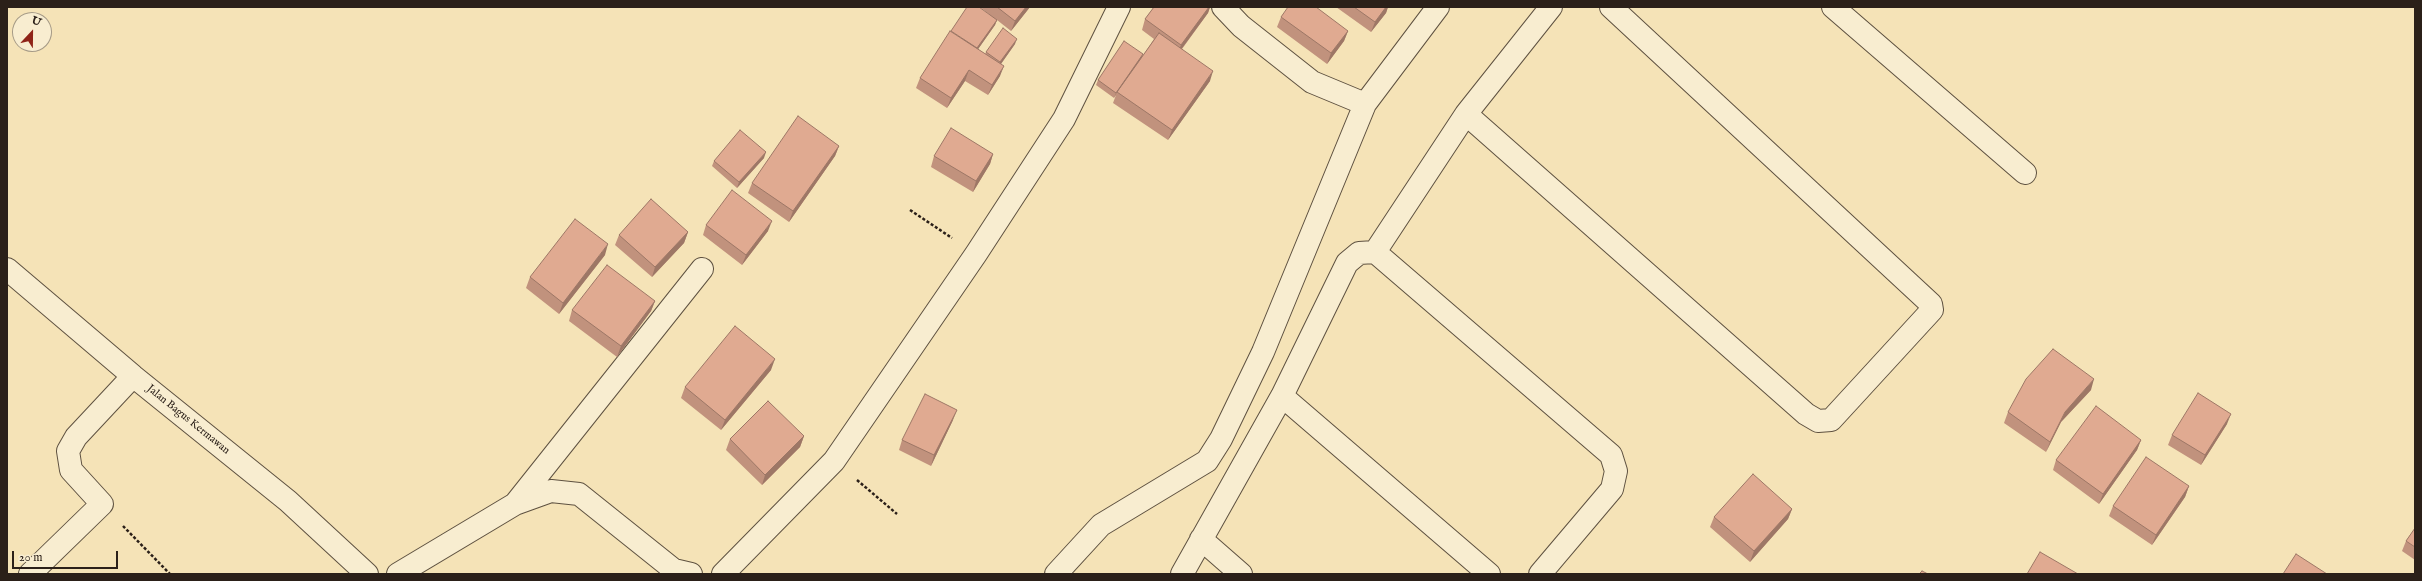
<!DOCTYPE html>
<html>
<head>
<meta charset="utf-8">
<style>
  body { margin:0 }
  #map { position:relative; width:2422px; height:581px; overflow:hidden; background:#f5e3b7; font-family:"IM FELL English",serif }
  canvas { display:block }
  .frame { position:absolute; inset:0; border:8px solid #2b2019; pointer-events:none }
  .north { position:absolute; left:12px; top:12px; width:40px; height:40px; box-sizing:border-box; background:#f8edd0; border:1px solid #a69b87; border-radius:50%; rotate:22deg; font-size:11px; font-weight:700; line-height:16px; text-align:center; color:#2b2019 }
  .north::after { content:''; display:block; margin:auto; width:14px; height:18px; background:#8f2418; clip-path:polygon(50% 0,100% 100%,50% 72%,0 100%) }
  .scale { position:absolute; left:12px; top:551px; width:106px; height:18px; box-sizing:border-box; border:2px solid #2b2019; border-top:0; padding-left:5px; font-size:12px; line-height:14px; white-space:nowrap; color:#2b2019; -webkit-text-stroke:3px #f8edd0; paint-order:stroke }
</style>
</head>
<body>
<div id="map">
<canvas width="2422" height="581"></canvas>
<div class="frame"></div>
<div class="north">U</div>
<div class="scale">20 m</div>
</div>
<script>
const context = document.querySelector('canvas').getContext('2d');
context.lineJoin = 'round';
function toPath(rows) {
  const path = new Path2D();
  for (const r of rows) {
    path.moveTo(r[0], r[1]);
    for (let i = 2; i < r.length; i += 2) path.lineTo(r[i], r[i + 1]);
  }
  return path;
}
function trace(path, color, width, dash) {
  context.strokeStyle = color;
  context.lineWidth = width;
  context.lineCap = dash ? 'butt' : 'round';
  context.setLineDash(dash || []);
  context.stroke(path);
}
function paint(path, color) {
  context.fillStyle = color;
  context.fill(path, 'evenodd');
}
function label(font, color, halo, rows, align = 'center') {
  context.font = font + ' "IM FELL English",serif';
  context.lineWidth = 4;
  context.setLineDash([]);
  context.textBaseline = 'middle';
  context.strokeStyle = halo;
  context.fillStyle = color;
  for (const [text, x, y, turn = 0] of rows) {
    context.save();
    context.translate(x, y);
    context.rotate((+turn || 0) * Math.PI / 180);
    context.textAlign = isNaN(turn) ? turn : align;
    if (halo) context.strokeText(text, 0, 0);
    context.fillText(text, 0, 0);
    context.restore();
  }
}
const street = toPath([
  [1223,7,1241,26,1312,82,1365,104,1438,7],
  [1833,7,2025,173],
  [1466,114,1806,414,1818,421,1831,420,1932,310,1931,304,1611,7],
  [1375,252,1466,114,1551,7],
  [7,269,133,376,288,501,367,574],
  [1282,396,1489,574],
  [515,504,702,269],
  [1201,539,1241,574],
  [30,574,102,504,71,470,68,451,76,437,133,376],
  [398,574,515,504,551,491,579,494,674,570,691,574],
  [723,574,834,461,976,254,1064,119,1119,7],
  [1056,574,1101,525,1207,461,1221,439,1263,352,1365,104],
  [1182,574,1282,396,1347,263,1359,253,1375,252,1611,455,1616,471,1612,489,1540,574]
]);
trace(street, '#5e5140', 24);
trace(toPath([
  [910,210,952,238],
  [857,480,897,514],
  [123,526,170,574]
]), '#2b2019', 2.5, [3, 2]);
trace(street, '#f8edd0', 22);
paint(toPath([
  [980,7,1030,7,1011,31,997,20,995,25,978,49,985,54,986,52,1015,44,1001,64,1000,76,988,95,965,81,947,108,916,88,920,78,990,15],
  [1154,7,1210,7,1208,13,1182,49,1210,81,1168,140,1113,103,1116,95,1114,98,1096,85,1098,80,1143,54,1142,57,1154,39,1142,30,1145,19],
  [1336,7,1388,7,1386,13,1371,32],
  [1281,17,1348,31,1344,41,1327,64,1277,27],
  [839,146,835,156,789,222,748,193,752,183],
  [993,154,990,164,973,192,931,167,934,156],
  [764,158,737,188,712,166,714,161],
  [706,225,768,231,742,265,703,235],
  [688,232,684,243,652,277,615,245,619,235],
  [605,255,559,314,526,288,530,277],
  [655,301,651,311,617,357,569,321,572,310],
  [771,370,721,430,681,398,685,387],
  [2091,390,2061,422,2046,452,2004,423,2008,412],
  [953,420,931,466,899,450,902,440],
  [2227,424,2201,465,2168,445,2172,435],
  [804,436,800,447,762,485,726,450,730,439],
  [2141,440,2137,450,2099,504,2053,470,2056,460],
  [2189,486,2185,497,2152,545,2109,516,2113,506],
  [1792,509,1788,519,1750,562,1710,527,1714,517],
  [2415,528,2415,560,2402,551,2406,541]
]), '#c1927d');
paint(toPath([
  [1026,7,1030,7,1011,31,1015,21],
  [1209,7,1210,7,1208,13,1177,55,1181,45],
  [1386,7,1388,7,1386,13,1371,32,1375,22],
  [997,20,995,25,974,55,976,49],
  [1348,31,1344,41,1327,64,1331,53],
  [1017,39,1015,44,998,68,1000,62],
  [1143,54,1141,60,1117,92,1114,98,1116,93],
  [1004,66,1000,76,988,95,992,85],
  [969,70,965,81,947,108,951,98],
  [1213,71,1210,81,1168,140,1172,130],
  [839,146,835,156,789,222,793,211],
  [766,152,764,158,737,188,739,182],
  [993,154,990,164,973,192,976,181],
  [772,221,768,231,742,265,746,255],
  [688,232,684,243,652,277,655,267],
  [608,244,605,255,559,314,563,303],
  [655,301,651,311,617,357,621,346],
  [775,359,771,370,721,430,725,420],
  [2094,379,2091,390,2061,422,2046,452,2050,442,2065,412],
  [957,410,953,420,931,466,934,455],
  [2231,414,2227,424,2201,465,2205,455],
  [804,436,800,447,762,485,765,475],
  [2141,440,2137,450,2099,504,2103,494],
  [2189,486,2185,497,2152,545,2156,535],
  [1792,509,1788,519,1750,562,1754,551]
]), '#9d7766');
const building = toPath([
  [967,7,979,7,997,20,977,48,951,31,967,7],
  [997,7,1026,7,1015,21,997,7],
  [1154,7,1209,7,1181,45,1145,19,1154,7],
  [1288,7,1316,7,1348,31,1331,53,1281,17,1288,7],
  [1354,7,1386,7,1375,22,1354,7],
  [1003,28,1017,39,1000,62,986,52,1003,28],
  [950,31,1004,66,992,85,969,70,951,98,920,78,950,31],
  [1159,33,1213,71,1172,130,1117,92,1159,33],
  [1124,41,1143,54,1116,93,1098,80,1124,41],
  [798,116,839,146,793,211,752,183,798,116],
  [951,128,993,154,976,181,934,156,951,128],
  [740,130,766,152,739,182,714,161,740,130],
  [732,190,772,221,746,255,706,225,732,190],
  [651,199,688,232,655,267,619,235,651,199],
  [575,219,608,244,563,303,530,277,575,219],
  [607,265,655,301,621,346,572,310,607,265],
  [735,326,775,359,725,420,685,387,735,326],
  [2053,349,2094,379,2065,412,2050,442,2008,412,2026,379,2053,349],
  [2198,393,2231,414,2205,455,2172,435,2198,393],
  [925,394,957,410,934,455,902,440,925,394],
  [768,401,804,436,765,475,730,439,768,401],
  [2096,406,2141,440,2103,494,2056,460,2096,406],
  [2146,457,2189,486,2156,535,2113,506,2146,457],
  [1753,474,1792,509,1754,551,1714,517,1753,474],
  [2415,528,2415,547,2406,541,2415,528],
  [2040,552,2078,574,2027,574,2040,552],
  [2296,554,2327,574,2283,574,2296,554],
  [1922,571,1928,574,1919,574,1922,571]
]);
paint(building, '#e0aa91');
trace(building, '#9d7766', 1);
label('11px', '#2b2019', '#f8edd0', [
  ["Jalan Bagus Kermawan",188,420,39]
]);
</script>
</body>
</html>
